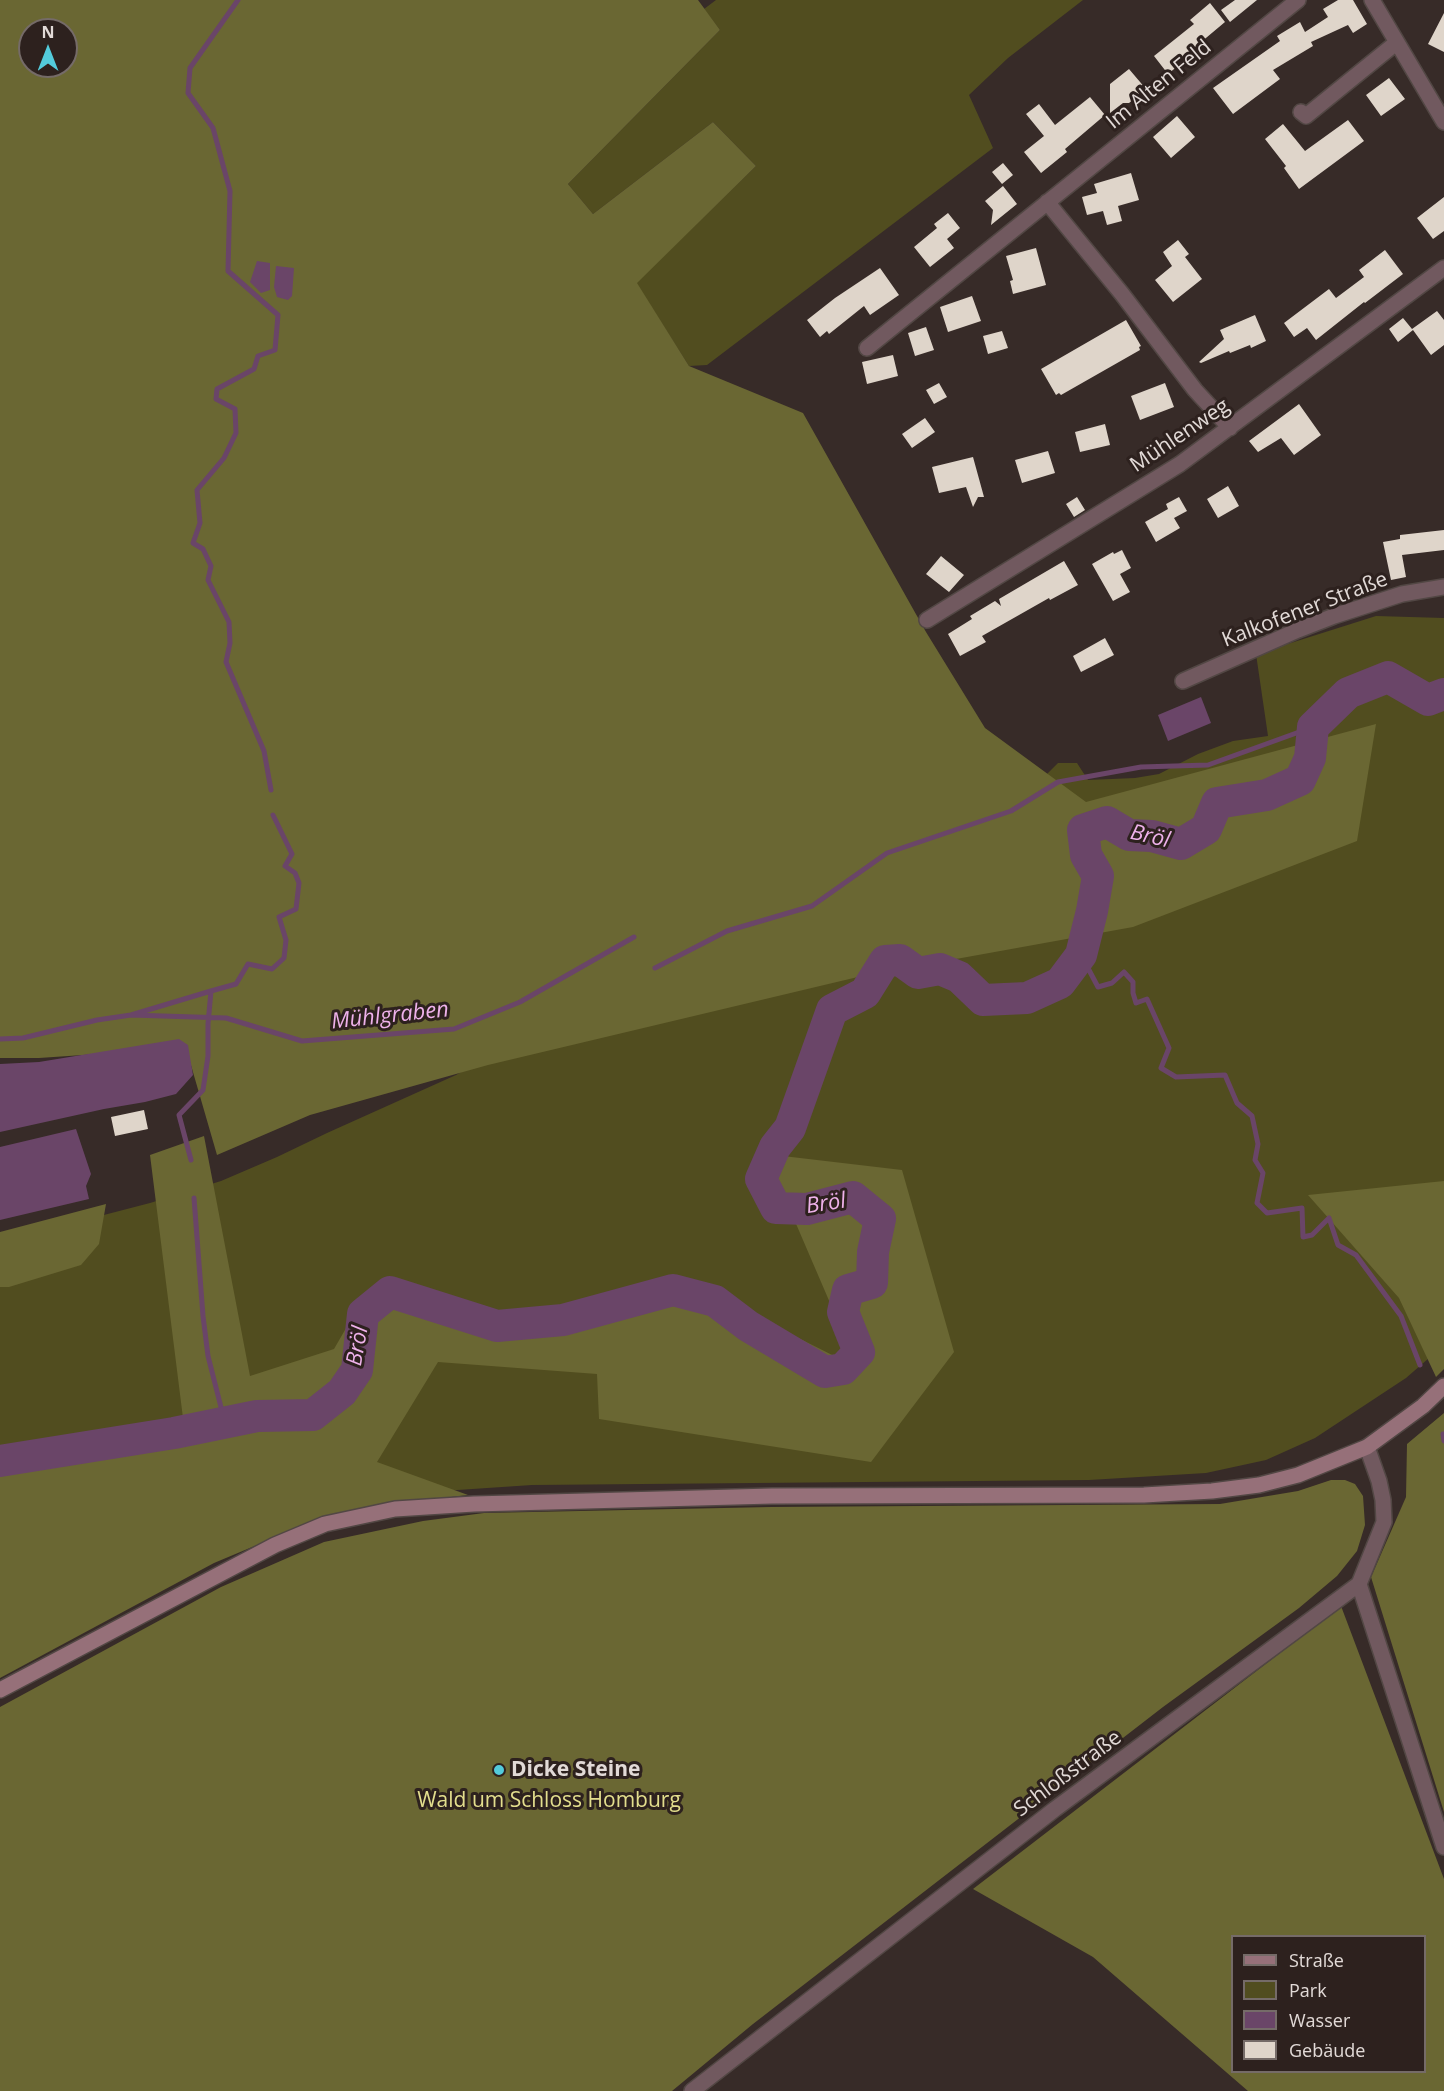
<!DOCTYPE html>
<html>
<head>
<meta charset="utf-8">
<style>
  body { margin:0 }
  #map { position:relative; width:1444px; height:2091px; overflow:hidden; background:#372b28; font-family:"Open Sans",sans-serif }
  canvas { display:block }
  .legend { position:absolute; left:1231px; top:1935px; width:195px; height:138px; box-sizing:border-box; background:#2d211e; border:2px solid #756b68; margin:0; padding:8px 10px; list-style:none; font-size:18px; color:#e2dad7 }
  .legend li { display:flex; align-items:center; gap:12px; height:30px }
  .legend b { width:30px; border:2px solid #756b68 }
  .north { position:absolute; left:18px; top:18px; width:60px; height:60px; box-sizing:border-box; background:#2d211e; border:2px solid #756b68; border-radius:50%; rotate:0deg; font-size:16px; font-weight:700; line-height:24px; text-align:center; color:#e2dad7 }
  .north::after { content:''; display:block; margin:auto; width:21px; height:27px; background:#53cbdb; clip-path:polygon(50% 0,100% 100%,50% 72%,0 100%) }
</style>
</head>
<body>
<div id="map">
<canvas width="1444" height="2091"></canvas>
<ul class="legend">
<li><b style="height:8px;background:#967079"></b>Straße</li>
<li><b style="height:16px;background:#514d1f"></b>Park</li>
<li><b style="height:16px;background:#6a4568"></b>Wasser</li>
<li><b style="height:16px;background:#dfd5ca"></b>Gebäude</li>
</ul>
<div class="north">N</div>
</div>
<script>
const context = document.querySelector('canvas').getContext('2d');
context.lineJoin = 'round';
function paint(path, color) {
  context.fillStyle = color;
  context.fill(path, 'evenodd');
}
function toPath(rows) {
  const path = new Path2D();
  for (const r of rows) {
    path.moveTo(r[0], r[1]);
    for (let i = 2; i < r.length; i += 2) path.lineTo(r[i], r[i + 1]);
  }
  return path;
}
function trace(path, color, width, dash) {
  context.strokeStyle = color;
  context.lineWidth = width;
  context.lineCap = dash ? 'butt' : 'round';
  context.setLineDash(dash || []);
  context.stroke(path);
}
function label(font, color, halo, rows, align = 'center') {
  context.font = font + ' "Open Sans",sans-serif';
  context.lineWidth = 6;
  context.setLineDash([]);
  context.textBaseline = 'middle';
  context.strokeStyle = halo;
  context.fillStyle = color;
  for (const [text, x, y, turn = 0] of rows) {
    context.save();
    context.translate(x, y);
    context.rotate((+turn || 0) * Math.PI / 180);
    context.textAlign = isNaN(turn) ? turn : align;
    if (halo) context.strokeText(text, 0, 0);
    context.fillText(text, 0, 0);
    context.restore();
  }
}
paint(toPath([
  [716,0,1083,0,1008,58,969,95,993,148,707,365,689,366,636,283,756,166,713,122,593,214,568,184,720,30,704,9],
  [1376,616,1444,618,1444,1345,1406,1378,1315,1438,1266,1460,1206,1473,1089,1480,532,1485,398,1494,229,1551,0,1676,0,1242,150,1203,221,1181,277,1157,327,1133,456,1075,526,1034,1036,785,1058,763,1077,763,1088,780,1135,778,1159,774,1198,754,1233,741,1268,736,1256,654]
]), '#514d1f');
paint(toPath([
  [0,0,698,0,720,30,568,184,593,214,713,122,756,166,637,283,689,366,803,413,926,632,985,728,1086,802,1376,724,1357,841,1133,927,862,976,488,1065,310,1115,217,1155,186,1048,39,1058,0,1058],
  [30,30,66,30,66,66,30,66],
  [204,1136,250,1376,334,1349,360,1304,534,1312,681,1279,858,1368,766,1154,902,1170,954,1352,871,1462,599,1419,597,1374,438,1362,377,1462,468,1495,393,1504,319,1519,214,1563,0,1678,0,1474,184,1426,150,1155],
  [1444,1181,1444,1369,1436,1377,1399,1298,1308,1195],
  [106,1204,99,1244,81,1265,9,1287,0,1287,0,1232],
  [1444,1413,1444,1812,1371,1577,1406,1497,1407,1444],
  [1331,1480,1345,1480,1355,1484,1363,1496,1365,1525,1357,1551,1337,1576,1299,1608,1163,1707,753,2024,672,2091,0,2091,0,1707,221,1587,324,1542,423,1521,484,1513,771,1507,1220,1504,1298,1491],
  [1341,1606,1444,1879,1444,2091,1248,2091,1093,1957,973,1889],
  [1232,1936,1424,1936,1424,2072,1232,2072]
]), '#6a6733');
paint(toPath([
  [257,261,270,263,270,290,261,293,250,282],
  [276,266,294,268,292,296,288,300,277,297,274,287],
  [1201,697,1211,723,1168,741,1158,715],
  [179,1039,188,1045,193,1075,176,1094,145,1102,104,1109,0,1132,0,1064,39,1062],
  [76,1129,91,1174,86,1186,89,1199,0,1220,0,1147]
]), '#6a4568');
trace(toPath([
  [238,0,190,68,188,93,213,128,230,191,228,271,278,315,275,350,258,356,254,369,217,389,216,399,235,409,236,433,224,458,197,490,200,523,193,543,203,549,211,566,208,580,229,622,230,643,226,662,264,751,271,790],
  [1081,955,1098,987,1112,983,1124,972,1133,982,1133,993,1136,1003,1147,999,1169,1048,1161,1068,1176,1077,1225,1075,1237,1103,1252,1116,1258,1144,1255,1160,1263,1173,1257,1203,1267,1213,1302,1208,1303,1237,1312,1235,1329,1218,1338,1245,1356,1255,1401,1316,1420,1365],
  [655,968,727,931,812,906,887,853,1011,811,1058,782,1141,767,1208,765,1313,727],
  [131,1015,226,1018,302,1041,454,1029,520,1002,634,937],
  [0,1039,23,1038,97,1020,131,1015,211,991],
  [191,1160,179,1115,203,1090,208,1056,208,1024,211,991,236,984,248,964,272,969,284,958,286,940,279,917,296,909,299,883,295,873,285,866,292,854,273,815],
  [194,1198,203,1316,208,1356,225,1423],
  [1443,1434,1444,1441]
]), '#6a4568', 5);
trace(toPath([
  [0,1461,174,1433,257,1416,313,1415,342,1392,357,1370,363,1314,390,1292,497,1326,563,1320,673,1290,715,1301,748,1326,825,1372,843,1369,859,1352,843,1312,848,1290,872,1283,873,1252,880,1219,853,1197,807,1209,776,1208,761,1179,775,1147,790,1128,832,1010,865,993,885,961,900,960,918,973,940,969,959,977,983,1000,1027,998,1060,983,1081,955,1092,911,1098,876,1086,855,1083,830,1107,822,1129,835,1152,836,1181,844,1206,829,1217,803,1267,795,1300,780,1310,758,1313,727,1348,693,1388,677,1428,700,1444,694]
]), '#6a4568', 32);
paint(toPath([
  [1235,0,1257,0,1230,22,1221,10],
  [1338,0,1353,0,1367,24,1353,33,1348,25,1311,42,1313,46,1273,70,1280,79,1233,114,1213,88,1280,41,1277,36,1300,22,1305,32,1328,17,1323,9],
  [1210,3,1225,22,1194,48,1196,51,1168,74,1154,56,1194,24,1190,20],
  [1444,13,1444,52,1428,44],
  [1129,69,1146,89,1129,103,1123,103,1110,113,1110,84],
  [1389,78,1405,99,1381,116,1366,95],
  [1090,97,1105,115,1065,149,1067,152,1041,173,1024,152,1044,136,1026,114,1039,104,1055,125],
  [1177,116,1195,137,1171,158,1153,137],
  [1348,120,1364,141,1299,189,1284,168,1286,166,1265,139,1283,124,1305,151],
  [1003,163,1013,175,1002,184,992,172],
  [1131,173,1139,200,1118,206,1122,221,1107,225,1103,211,1087,215,1082,197,1097,193,1094,184],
  [1003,186,1017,204,991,225,993,210,985,201],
  [1444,197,1444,231,1433,239,1417,218],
  [948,213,960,228,947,239,954,248,930,267,914,247,937,228,934,224],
  [1178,240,1189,254,1185,257,1202,279,1173,302,1155,280,1172,266,1163,252],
  [1036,248,1046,285,1013,294,1010,281,1013,280,1006,256],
  [1385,250,1403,274,1365,303,1364,302,1316,340,1307,328,1294,337,1284,323,1329,289,1336,298,1364,277,1359,270],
  [880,268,899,295,870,315,864,306,829,334,827,331,820,337,807,320,835,298],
  [972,296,981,321,948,332,940,307],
  [1437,311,1444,320,1444,345,1431,355,1413,330,1398,342,1389,329,1403,318,1412,329],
  [1255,315,1266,341,1251,348,1250,345,1230,353,1229,351,1201,363,1199,362,1224,339,1220,330],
  [1126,320,1141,346,1139,347,1140,350,1061,395,1059,393,1056,395,1041,369],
  [926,327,934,350,915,356,908,333],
  [1002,331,1008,348,988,354,983,336],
  [893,355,898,376,867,384,862,362],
  [939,383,947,397,934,404,926,390],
  [1165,383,1174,407,1140,420,1131,396],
  [1299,404,1321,435,1294,455,1281,438,1258,452,1249,441],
  [925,418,935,432,912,448,902,434],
  [1105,424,1110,445,1080,452,1075,432],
  [1048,451,1055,473,1022,483,1015,460],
  [973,457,984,497,978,497,973,507,966,487,939,493,932,467],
  [1228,486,1239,506,1218,518,1207,499],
  [1077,497,1085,510,1074,517,1066,504],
  [1179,497,1187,511,1174,518,1180,528,1156,542,1145,522,1168,509,1166,504],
  [1444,530,1444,550,1402,555,1406,577,1391,580,1383,542,1400,539,1400,535],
  [1122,550,1131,568,1120,574,1130,592,1113,601,1092,564,1113,552,1114,554],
  [941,556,964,575,949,592,926,574],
  [1064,561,1078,585,1050,600,1049,598,982,636,986,642,960,656,948,634,972,619,970,616,995,601,1001,606,999,599],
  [1105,638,1114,655,1081,672,1073,656],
  [144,1110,148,1129,115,1136,111,1117]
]), '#dfd5ca');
const street = toPath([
  [1372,0,1444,122],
  [1301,112,1306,116,1396,43],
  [1047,202,1122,294,1195,390,1230,428],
  [867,348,1298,0],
  [927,620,1180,464,1444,268],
  [1183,681,1298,630,1334,616,1402,594,1444,587],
  [1359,1584,1444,1847],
  [692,2091,1055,1809,1359,1584,1384,1522,1383,1500,1379,1481,1367,1447]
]);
const secondary = toPath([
  [0,1690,275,1545,325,1524,395,1509,474,1504,772,1496,1144,1495,1212,1491,1259,1485,1298,1475,1367,1447,1423,1406,1444,1386]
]);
trace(street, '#524744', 18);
trace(secondary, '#524744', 18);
trace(street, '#71595f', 15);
trace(secondary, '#967079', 15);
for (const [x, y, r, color] of [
  [499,1770,6,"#53cbdb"]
]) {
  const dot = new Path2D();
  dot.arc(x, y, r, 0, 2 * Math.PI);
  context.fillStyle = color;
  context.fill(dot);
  trace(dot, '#2d211e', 2);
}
label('21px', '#e2dad7', '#2d211e', [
  ["Im Alten Feld",1159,85,-39],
  ["Mühlenweg",1180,436,-34],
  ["Kalkofener Straße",1305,610,-21],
  ["Schloßstraße",1068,1774,-37]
]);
label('bold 21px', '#e2dad7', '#2d211e', [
  ["Dicke Steine",511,1770]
], 'left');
label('21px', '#e3de8d', '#2d211e', [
  ["Wald um Schloss Homburg",549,1801]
]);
label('italic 22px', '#eeb1ea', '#2d211e', [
  ["Bröl",1150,837,13],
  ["Mühlgraben",390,1016,-6],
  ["Bröl",826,1204,-9],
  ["Bröl",358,1346,-80]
]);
</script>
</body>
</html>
